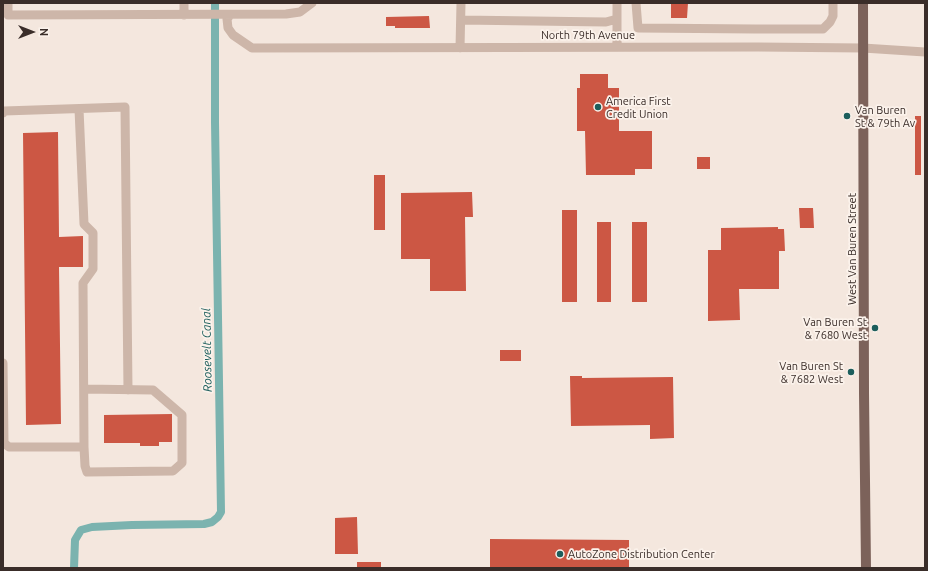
<!DOCTYPE html>
<html>
<head>
<meta charset="utf-8">
<style>
  body { margin:0 }
  #map { position:relative; width:928px; height:571px; overflow:hidden; background:#f4e7de; font-family:Ubuntu,sans-serif }
  canvas { display:block }
  .frame { position:absolute; inset:0; border:4px solid #3a2d29; pointer-events:none }
  .north { position:absolute; left:12px; top:12px; width:40px; height:40px; -webkit-text-stroke:3px #fbf2eb; paint-order:stroke; rotate:90deg; font-size:11px; font-weight:700; line-height:16px; text-align:center; color:#3a2d29 }
  .north::after { content:''; display:block; margin:auto; width:14px; height:18px; background:#3a2d29; clip-path:polygon(50% 0,100% 100%,50% 72%,0 100%) }
</style>
</head>
<body>
<div id="map">
<canvas width="928" height="571"></canvas>
<div class="frame"></div>
<div class="north">N</div>
</div>
<script>
const context = document.querySelector('canvas').getContext('2d');
context.lineJoin = 'round';
function toPath(rows) {
  const path = new Path2D();
  for (const r of rows) {
    path.moveTo(r[0], r[1]);
    for (let i = 2; i < r.length; i += 2) path.lineTo(r[i], r[i + 1]);
  }
  return path;
}
function trace(path, color, width, dash) {
  context.strokeStyle = color;
  context.lineWidth = width;
  context.lineCap = dash ? 'butt' : 'round';
  context.setLineDash(dash || []);
  context.stroke(path);
}
function paint(path, color) {
  context.fillStyle = color;
  context.fill(path, 'evenodd');
}
function label(font, color, halo, rows, align = 'center') {
  context.font = font + ' Ubuntu,sans-serif';
  context.lineWidth = 3.5;
  context.setLineDash([]);
  context.textBaseline = 'middle';
  context.strokeStyle = halo;
  context.fillStyle = color;
  for (const [text, x, y, turn = 0] of rows) {
    context.save();
    context.translate(x, y);
    context.rotate((+turn || 0) * Math.PI / 180);
    context.textAlign = isNaN(turn) ? turn : align;
    if (halo) context.strokeText(text, 0, 0);
    context.fillText(text, 0, 0);
    context.restore();
  }
}
trace(toPath([
  [74,568,75,540,81,530,92,527,132,525,204,524,212,522,218,517,221,512,215,122,215,3]
]), '#7bb3af', 8);
paint(toPath([
  [671,3,688,3,687,18,671,18],
  [429,16,430,28,395,28,395,26,386,26,386,17],
  [580,74,608,74,608,88,619,88,619,131,652,131,652,169,635,169,635,175,586,175,585,131,577,131,577,88,580,88],
  [915,116,921,116,921,175,915,175],
  [58,132,59,237,83,236,83,267,59,267,61,424,26,425,23,133],
  [697,157,710,157,710,169,697,169],
  [374,175,385,175,385,230,374,230],
  [472,192,473,217,465,217,466,291,430,291,430,259,401,259,401,193],
  [799,208,813,208,814,228,800,228],
  [562,210,577,210,577,302,562,302],
  [597,222,611,222,611,302,597,302],
  [632,222,647,222,647,302,632,302],
  [778,227,778,229,784,229,785,251,779,251,779,289,739,289,740,320,708,321,708,250,721,250,721,228],
  [500,350,521,350,521,361,500,361],
  [570,376,582,376,582,378,673,377,674,438,650,439,650,425,571,426],
  [172,414,172,442,159,442,159,446,140,446,140,443,104,443,104,415],
  [357,517,358,554,335,554,335,518],
  [490,539,629,540,629,568,490,568],
  [357,562,381,562,381,568,357,568]
]), '#cc5744');
trace(toPath([
  [8,3,8,15,286,14,300,12,312,3],
  [184,3,184,15],
  [617,3,617,47],
  [636,3,638,28,755,29,823,29,830,22,833,16,833,3],
  [230,15,227,19,228,28,233,35,252,48,758,47,863,48,925,52],
  [461,20,606,22,617,19],
  [460,48,461,3],
  [3,113,4,111,125,107,128,390],
  [3,363,4,443,9,447,84,447,83,283,93,269,93,233,84,224,79,109],
  [84,389,153,390,182,415,182,463,173,471,87,472,85,466,84,447]
]), '#cdb6a9', 9);
trace(toPath([
  [863,3,864,393,866,568]
]), '#7c625a', 10);
for (const [x, y, r, color] of [
  [598,107,4,"#1c5e5c"],
  [847,116,4,"#1c5e5c"],
  [875,328,4,"#1c5e5c"],
  [851,372,4,"#1c5e5c"],
  [560,554,4,"#1c5e5c"]
]) {
  const dot = new Path2D();
  dot.arc(x, y, r, 0, 2 * Math.PI);
  context.fillStyle = color;
  context.fill(dot);
  trace(dot, '#fbf2eb', 1.5);
}
label('11px', '#3a2d29', '#fbf2eb', [
  ["North 79th Avenue",588,35],
  ["West Van Buren Street",852,249,-90]
]);
label('11px', '#3a2d29', '#fbf2eb', [
  ["America First",606,101],
  ["Credit Union",606,114],
  ["Van Buren",855,110],
  ["St & 79th Av",855,123],
  ["Van Buren St",867,322,"right"],
  ["& 7680 West",867,335,"right"],
  ["Van Buren St",843,366,"right"],
  ["& 7682 West",843,379,"right"],
  ["AutoZone Distribution Center",568,554]
], 'left');
label('italic 12px', '#1c5e5c', '#fbf2eb', [
  ["Roosevelt Canal",207,350,-91]
]);
</script>
</body>
</html>
